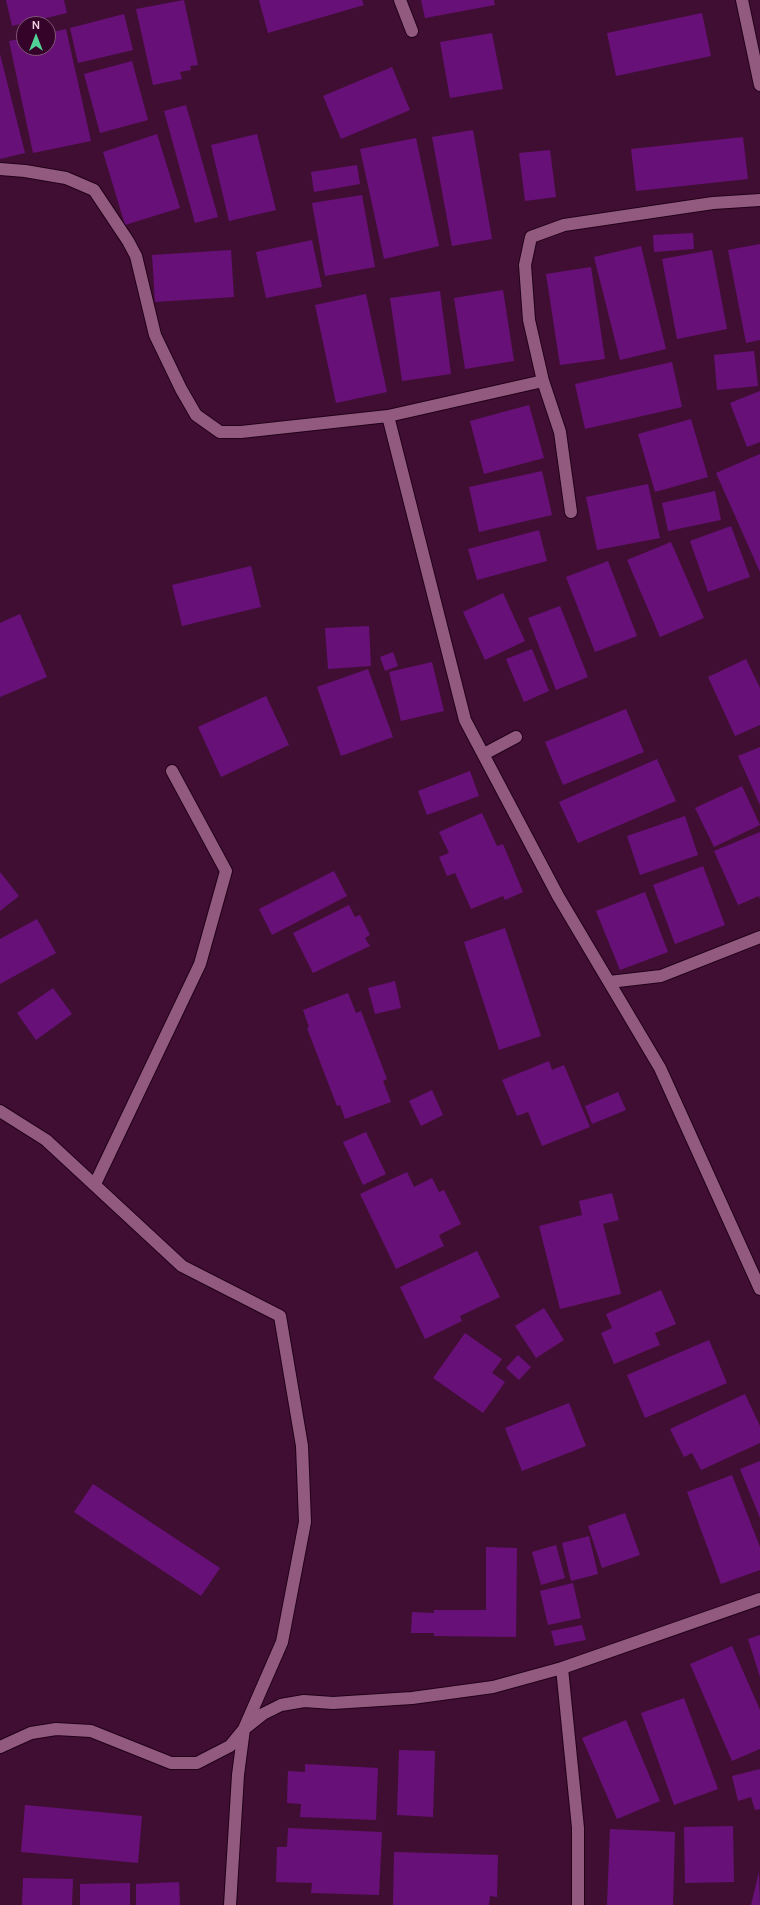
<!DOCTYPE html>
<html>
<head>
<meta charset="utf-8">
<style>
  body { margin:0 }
  #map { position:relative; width:760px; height:1905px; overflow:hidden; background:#410e33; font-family:Manrope,sans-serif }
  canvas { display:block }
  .north { position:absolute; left:16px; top:16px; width:40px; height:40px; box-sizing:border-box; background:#350329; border:1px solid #815675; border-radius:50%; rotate:0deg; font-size:11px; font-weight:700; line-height:16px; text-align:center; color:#f3d2e6 }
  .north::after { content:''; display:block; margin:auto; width:14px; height:18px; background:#51d397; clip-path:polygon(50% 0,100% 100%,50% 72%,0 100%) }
</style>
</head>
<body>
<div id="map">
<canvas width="760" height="1905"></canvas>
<div class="north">N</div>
</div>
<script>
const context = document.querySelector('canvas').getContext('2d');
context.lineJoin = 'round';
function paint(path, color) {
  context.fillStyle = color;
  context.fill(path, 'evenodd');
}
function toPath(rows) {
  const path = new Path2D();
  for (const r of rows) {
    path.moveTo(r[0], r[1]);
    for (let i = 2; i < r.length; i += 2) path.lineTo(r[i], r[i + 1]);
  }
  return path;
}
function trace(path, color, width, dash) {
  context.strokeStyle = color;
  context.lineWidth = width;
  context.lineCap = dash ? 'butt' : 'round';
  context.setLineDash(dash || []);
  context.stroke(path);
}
paint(toPath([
  [6,0,64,0,67,13,12,26],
  [184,0,198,65,190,66,191,70,180,72,182,79,153,85,136,9],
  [259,0,362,0,364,5,268,33],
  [421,0,494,0,495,5,425,18],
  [702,13,711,56,616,76,607,33],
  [124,14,133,50,78,63,70,28],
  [66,29,91,141,33,153,9,41,24,38,24,48,48,48,48,33],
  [492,33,503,89,450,98,440,42],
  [0,54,25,153,0,159],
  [132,61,148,120,100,133,84,74],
  [392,67,410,110,341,139,323,96],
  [186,105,218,217,195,223,164,111],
  [473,130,492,239,452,246,432,137],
  [157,134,180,208,125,225,103,152],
  [257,134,276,210,229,221,211,145],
  [743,137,748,179,636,191,631,149],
  [416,138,439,246,384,259,360,149],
  [550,150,556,197,525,201,519,153],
  [357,165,360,184,314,192,311,172],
  [362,195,375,267,325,276,312,203],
  [693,233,694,249,654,252,653,235],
  [312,240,322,287,266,298,256,252],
  [760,244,760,340,746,343,728,250],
  [641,246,666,349,620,360,594,257],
  [231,250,234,297,155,302,152,255],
  [712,250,727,329,677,339,662,259],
  [591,267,605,359,560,365,546,274],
  [503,290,514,361,465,369,454,298],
  [440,291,451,374,402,381,390,298],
  [366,294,387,392,336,403,315,305],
  [754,351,758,386,717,390,714,355],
  [672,362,682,407,585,429,575,384],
  [760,391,760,442,747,447,730,403],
  [529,405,544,458,484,474,470,421],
  [691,419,708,477,655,492,638,434],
  [760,454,760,572,716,473],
  [542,471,552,515,479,532,469,487],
  [648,484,660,538,597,550,586,497],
  [715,491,721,520,668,531,662,503],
  [731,526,750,577,708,592,690,541],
  [539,530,547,561,477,580,468,549],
  [671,542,704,618,660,637,627,560],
  [608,561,637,636,595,652,566,577],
  [251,566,261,607,182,626,172,585],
  [503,593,525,641,485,660,463,612],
  [560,606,588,677,556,690,528,618],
  [20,614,47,677,0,697,0,623],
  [369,626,371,666,328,669,325,628],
  [532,649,549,691,524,702,506,659],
  [393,652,398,666,385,671,380,657],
  [746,659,760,688,760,725,735,736,708,677],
  [432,662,444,711,401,721,389,672],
  [368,669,393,737,341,756,317,687],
  [266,696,289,745,221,777,198,727],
  [626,709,644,752,563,785,545,742],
  [760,747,760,805,738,756],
  [657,759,676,801,578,843,559,802],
  [470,771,479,796,427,815,418,791],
  [742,786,760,825,714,847,695,808],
  [482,813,497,846,503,844,523,892,505,900,503,896,471,909,455,873,447,876,439,857,449,853,439,832],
  [685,816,698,855,640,875,627,836],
  [760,832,760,899,759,896,738,905,714,851],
  [703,866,725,925,675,944,653,885],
  [334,871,347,896,272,935,259,909],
  [0,872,19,896,0,911],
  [645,892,668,952,620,970,596,911],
  [349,905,355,917,360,915,370,935,365,938,370,946,313,973,293,933],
  [37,919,56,953,0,984,0,939],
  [505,928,541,1036,499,1050,464,942],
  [395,981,401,1008,375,1014,368,988],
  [53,988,72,1014,36,1040,17,1013],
  [348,993,356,1013,361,1011,387,1079,383,1081,391,1102,345,1119,340,1105,337,1106,307,1028,309,1027,303,1010],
  [549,1061,552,1070,564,1065,590,1127,542,1146,528,1112,517,1116,502,1080],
  [432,1090,443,1115,421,1126,409,1101],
  [618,1092,626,1110,592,1124,585,1106],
  [366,1132,386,1174,363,1185,343,1142],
  [407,1172,414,1187,432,1178,439,1192,444,1190,461,1224,439,1235,444,1246,396,1269,360,1194],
  [612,1193,619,1220,603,1224,621,1294,560,1309,539,1226,582,1215,579,1201],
  [477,1251,500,1297,460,1316,462,1321,425,1339,400,1287],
  [661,1290,676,1324,655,1333,660,1345,614,1364,601,1333,612,1328,606,1314],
  [544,1308,564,1340,536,1358,515,1326],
  [465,1333,502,1359,492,1373,505,1382,483,1413,433,1378],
  [709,1340,727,1383,645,1418,627,1375],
  [518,1355,531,1367,519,1380,506,1368],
  [745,1394,760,1426,760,1443,701,1470,692,1453,684,1457,670,1429],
  [569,1403,586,1446,522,1471,505,1428],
  [760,1461,760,1518,740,1469],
  [732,1475,760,1547,760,1570,721,1584,687,1492],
  [93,1484,220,1568,201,1596,74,1512],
  [625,1513,640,1555,602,1568,588,1526],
  [589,1536,598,1574,571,1581,562,1543],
  [556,1545,565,1578,541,1585,532,1552],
  [486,1547,517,1548,516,1637,434,1636,434,1633,411,1633,412,1612,434,1613,434,1610,486,1610],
  [573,1583,581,1618,548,1625,540,1591],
  [582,1625,586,1640,555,1646,551,1631],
  [760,1635,760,1677,748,1639],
  [732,1646,760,1710,760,1749,732,1761,690,1664],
  [684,1698,718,1789,674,1805,641,1713],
  [626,1720,660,1801,617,1819,582,1738],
  [399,1750,435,1751,433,1817,397,1815],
  [305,1764,378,1768,376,1820,300,1817,301,1804,287,1803,288,1771,305,1772],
  [760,1769,760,1809,755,1810,751,1797,738,1801,732,1776],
  [25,1805,142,1816,138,1863,21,1852],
  [733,1826,734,1882,685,1883,684,1827],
  [288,1828,382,1832,379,1895,311,1893,312,1883,276,1882,277,1847,287,1847],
  [610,1829,675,1832,673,1905,607,1905],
  [394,1852,498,1855,497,1897,490,1896,489,1905,393,1905],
  [759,1872,760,1905,751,1905],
  [23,1878,73,1879,72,1905,22,1905],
  [179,1882,180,1905,136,1905,136,1884],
  [130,1883,130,1905,80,1905,80,1884]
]), '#671178');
const street = toPath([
  [400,0,412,31],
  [742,0,760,85],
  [0,169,25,171,66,178,94,190,128,241,136,256,155,335,181,389,196,415,220,432,241,432,388,416,543,381],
  [388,416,465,720,558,896,660,1068,760,1289],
  [571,512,560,432,543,381,529,320,525,265,531,237,564,225,713,203,760,200],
  [484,754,516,737],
  [609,982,661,976,760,937],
  [0,1111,46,1140,182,1266,280,1316,302,1446,305,1522,282,1642,244,1729,238,1775,230,1905],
  [95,1184,200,964,226,871,172,771],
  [562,1668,578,1828,578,1905],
  [0,1747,31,1733,56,1729,91,1731,171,1763,197,1763,230,1746,244,1729,263,1714,281,1705,304,1701,333,1703,412,1698,493,1687,562,1668,760,1599]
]);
trace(street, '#210018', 14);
trace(street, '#935a80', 12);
</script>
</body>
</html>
